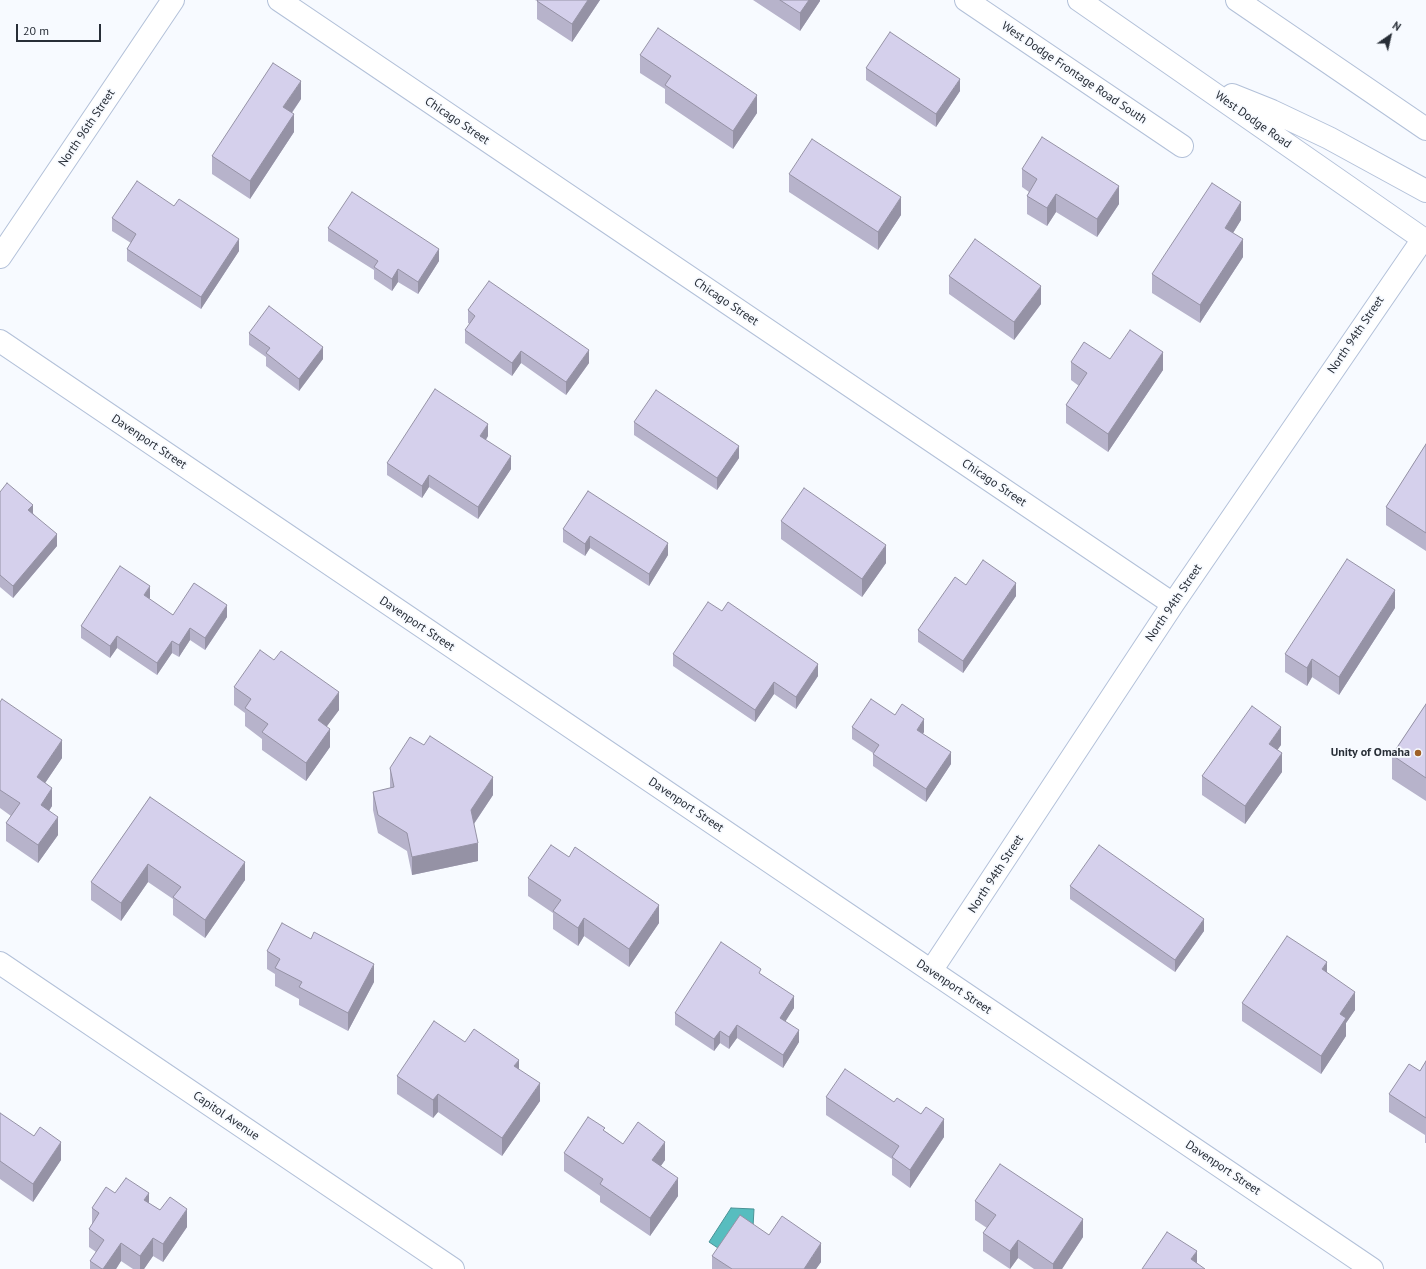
<!DOCTYPE html>
<html>
<head>
<meta charset="utf-8">
<style>
  body { margin:0 }
  #map { position:relative; width:1426px; height:1269px; overflow:hidden; background:#f7faff; font-family:"PT Sans",sans-serif }
  canvas { display:block }
  .north { position:absolute; left:1370px; top:16px; width:40px; height:40px; -webkit-text-stroke:3px #f7faff; paint-order:stroke; rotate:34deg; font-size:11px; font-weight:700; line-height:16px; text-align:center; color:#282e37 }
  .north::after { content:''; display:block; margin:auto; width:14px; height:18px; background:#282e37; clip-path:polygon(50% 0,100% 100%,50% 72%,0 100%) }
  .scale { position:absolute; left:16px; top:24px; width:85px; height:18px; box-sizing:border-box; border:2px solid #282e37; border-top:0; padding-left:5px; font-size:12px; line-height:14px; white-space:nowrap; color:#282e37; -webkit-text-stroke:3px #f7faff; paint-order:stroke }
</style>
</head>
<body>
<div id="map">
<canvas width="1426" height="1269"></canvas>
<div class="north">N</div>
<div class="scale">20 m</div>
</div>
<script>
const context = document.querySelector('canvas').getContext('2d');
context.lineJoin = 'round';
function paint(path, color) {
  context.fillStyle = color;
  context.fill(path, 'evenodd');
}
function toPath(rows) {
  const path = new Path2D();
  for (const r of rows) {
    path.moveTo(r[0], r[1]);
    for (let i = 2; i < r.length; i += 2) path.lineTo(r[i], r[i + 1]);
  }
  return path;
}
function trace(path, color, width, dash) {
  context.strokeStyle = color;
  context.lineWidth = width;
  context.lineCap = dash ? 'butt' : 'round';
  context.setLineDash(dash || []);
  context.stroke(path);
}
function label(font, color, halo, rows, align = 'center') {
  context.font = font + ' "PT Sans",sans-serif';
  context.lineWidth = 3.5;
  context.setLineDash([]);
  context.textBaseline = 'middle';
  context.strokeStyle = halo;
  context.fillStyle = color;
  for (const [text, x, y, turn = 0] of rows) {
    context.save();
    context.translate(x, y);
    context.rotate((+turn || 0) * Math.PI / 180);
    context.textAlign = isNaN(turn) ? turn : align;
    if (halo) context.strokeText(text, 0, 0);
    context.fillText(text, 0, 0);
    context.restore();
  }
}
const water = toPath([
  [731,1208,754,1209,753,1227,724,1252,709,1242,731,1208]
]);
paint(water, '#57bdbf');
trace(water, '#499296', 1);
const street = toPath([
  [279,0,1173,604],
  [966,0,1182,146],
  [0,341,1372,1269],
  [0,963,453,1269],
  [931,971,1173,604,1423,239]
]);
const secondary = toPath([
  [0,257,173,0]
]);
const highway = toPath([
  [1079,0,1426,241],
  [1237,0,1426,129],
  [1232,95,1272,111,1329,138,1426,191]
]);
trace(street, '#b3c1d9', 24);
trace(secondary, '#b3c1d9', 24);
trace(highway, '#b3c1d9', 24);
trace(street, '#fff', 22);
trace(secondary, '#fff', 22);
trace(highway, '#fff', 22);
paint(toPath([
  [535,0,600,0,572,42,537,19,537,1],
  [753,0,820,0,820,1,800,31],
  [640,55,757,113,733,149,665,103,665,89,640,73],
  [866,68,960,91,936,127,866,80],
  [301,99,292,113,294,132,250,199,212,174,212,156],
  [1022,169,1119,204,1097,237,1056,212,1047,226,1027,214,1027,196,1029,192,1022,187],
  [789,174,901,215,878,250,789,192],
  [174,206,239,251,201,309,127,261,127,249,131,243,112,231,112,218],
  [1241,220,1233,233,1243,257,1200,323,1152,293,1152,274],
  [328,228,439,261,418,294,398,282,392,291,374,279,374,270,328,241],
  [949,276,1041,304,1014,340,949,294],
  [468,310,589,363,566,395,521,363,512,376,465,343,465,330,470,324,468,323],
  [249,333,323,359,299,391,266,366,266,357,249,345],
  [1110,359,1163,370,1108,452,1066,423,1066,405,1079,386,1071,380,1071,362],
  [634,422,739,458,717,490,634,435],
  [488,436,486,440,511,469,478,519,429,487,422,498,387,475,387,463],
  [1426,444,1426,551,1386,525,1386,507],
  [588,491,668,555,649,586,590,548,585,556,563,542,563,529],
  [0,492,33,513,57,546,13,598,0,587],
  [781,521,886,563,862,597,781,539],
  [966,585,1016,596,963,673,918,642,918,630],
  [150,598,149,599,173,615,227,617,205,650,190,640,179,657,172,653,157,675,117,648,110,658,81,638,81,626],
  [1395,608,1339,695,1312,677,1307,686,1285,672,1285,654],
  [722,611,818,676,796,709,774,694,755,722,673,666,673,654],
  [234,687,339,710,327,726,330,747,306,781,262,750,262,739,245,726,245,713,234,705],
  [0,702,62,758,45,783,52,806,49,811,58,835,38,863,6,841,6,823,11,816,0,808],
  [1426,704,1426,801,1392,779,1392,755],
  [895,715,924,732,923,734,951,764,926,802,873,766,873,753,852,739,852,727],
  [1281,745,1277,750,1282,772,1245,824,1202,795,1202,776],
  [390,768,493,795,474,824,478,861,412,875,407,851,378,833,373,810,373,792,390,788],
  [150,797,245,880,205,938,173,915,173,899,148,882,121,921,91,900,91,882],
  [528,878,659,923,629,967,584,936,578,946,553,929,553,913,528,896],
  [1070,886,1204,931,1175,972,1070,899],
  [267,951,374,982,348,1031,299,1005,299,999,275,986,275,974,267,969],
  [1327,973,1355,1010,1346,1023,1346,1036,1321,1074,1242,1021,1242,1003],
  [761,974,794,1008,785,1021,799,1042,783,1068,737,1038,729,1049,720,1043,714,1051,675,1025,675,1013],
  [465,1042,519,1069,540,1101,502,1156,438,1112,433,1118,397,1094,397,1076],
  [1426,1061,1426,1143,1425,1143,1425,1135,1389,1112,1389,1094,1420,1071],
  [826,1097,944,1137,910,1188,892,1175,892,1159,826,1115],
  [0,1113,61,1160,33,1202,0,1179],
  [605,1131,623,1144,665,1160,661,1166,678,1196,650,1236,600,1202,600,1196,564,1171,564,1153],
  [115,1193,149,1203,187,1227,163,1262,153,1256,144,1269,133,1269,121,1261,116,1269,90,1269,90,1261,96,1252,89,1247,89,1229,92,1225,92,1208],
  [975,1201,1083,1237,1062,1269,1034,1269,1018,1258,1010,1269,983,1251,983,1233,987,1228,975,1220],
  [769,1235,821,1262,816,1269,712,1269,712,1256]
]), '#b7b3cb');
paint(toPath([
  [588,0,600,0,572,42,572,24],
  [809,0,820,0,820,1,800,31,800,13],
  [960,79,960,91,936,127,936,114],
  [301,81,301,99,283,125,283,107],
  [757,95,757,113,733,149,733,131],
  [294,114,294,132,250,199,250,181],
  [1119,186,1119,204,1097,237,1097,219],
  [1056,194,1056,212,1047,226,1047,208],
  [901,197,901,215,878,250,878,232],
  [1241,202,1241,220,1225,246,1225,228],
  [239,239,239,251,201,309,201,297],
  [1243,239,1243,257,1200,323,1200,305],
  [439,249,439,261,418,294,418,282],
  [398,269,398,282,392,291,392,279],
  [1041,286,1041,304,1014,340,1014,322],
  [323,347,323,359,299,391,299,379],
  [589,350,589,363,566,395,566,382],
  [521,351,521,363,512,376,512,363],
  [1163,352,1163,370,1108,452,1108,434],
  [488,424,488,436,480,448,480,436],
  [739,446,739,458,717,490,717,478],
  [511,456,511,469,478,519,478,507],
  [429,475,429,487,422,498,422,486],
  [33,505,33,517,28,510],
  [57,534,57,546,13,598,13,586],
  [590,536,590,548,585,556,585,544],
  [668,543,668,555,649,586,649,574],
  [886,545,886,563,862,597,862,579],
  [1016,583,1016,596,963,673,963,661],
  [150,586,150,598,144,607,144,595],
  [1395,590,1395,608,1339,695,1339,677],
  [227,605,227,617,205,650,205,638],
  [190,628,190,640,179,657,179,645],
  [117,636,117,648,110,658,110,646],
  [172,641,172,653,157,675,157,663],
  [1312,659,1312,677,1307,686,1307,668],
  [818,664,818,676,796,709,796,697],
  [774,682,774,694,755,722,755,710],
  [339,692,339,710,318,738,318,720],
  [924,719,924,732,917,742,917,730],
  [1281,727,1281,745,1269,762,1269,744],
  [330,729,330,747,306,781,306,763],
  [62,740,62,758,37,795,37,777],
  [951,752,951,764,926,802,926,789],
  [1282,753,1282,772,1245,824,1245,806],
  [493,777,493,795,471,828,471,810],
  [52,788,52,806,41,823,41,805],
  [58,817,58,835,38,863,38,845],
  [478,843,478,861,412,875,412,857],
  [245,862,245,880,205,938,205,920],
  [148,864,148,882,121,921,121,903],
  [659,905,659,923,629,967,629,949],
  [584,918,584,936,578,946,578,928],
  [1204,919,1204,931,1175,972,1175,960],
  [1327,962,1327,980,1322,969],
  [374,964,374,982,348,1031,348,1013],
  [1355,992,1355,1010,1346,1023,1346,1036,1321,1074,1321,1056,1340,1014],
  [794,996,794,1008,780,1030,780,1018],
  [737,1025,737,1038,729,1049,729,1037],
  [799,1030,799,1042,783,1068,783,1055],
  [720,1031,720,1043,714,1051,714,1039],
  [519,1060,519,1078,514,1066],
  [540,1083,540,1101,502,1156,502,1138],
  [438,1094,438,1112,433,1118,433,1100],
  [944,1119,944,1137,910,1188,910,1170],
  [61,1142,61,1160,33,1202,33,1184],
  [665,1142,665,1160,652,1178,652,1160],
  [678,1178,678,1196,650,1236,650,1218],
  [149,1193,149,1211,144,1200],
  [187,1209,187,1227,163,1262,163,1244],
  [1083,1219,1083,1237,1062,1269,1053,1269,1053,1264],
  [153,1238,153,1256,144,1269,140,1269,140,1256],
  [1018,1240,1018,1258,1010,1269,1010,1251],
  [121,1243,121,1261,116,1269,103,1269],
  [821,1243,821,1262,816,1269,804,1269],
  [1197,1251,1197,1269,1191,1259]
]), '#9592a5');
const building = toPath([
  [538,0,588,0,572,24,537,1,538,0],
  [780,0,809,0,800,13,780,0],
  [658,28,757,95,733,131,665,85,671,76,640,55,658,28],
  [890,32,960,79,936,114,866,68,890,32],
  [273,63,301,81,283,107,294,114,250,181,212,156,273,63],
  [1042,137,1119,186,1097,219,1056,194,1047,208,1027,196,1037,179,1022,169,1042,137],
  [812,139,901,197,878,232,789,174,812,139],
  [137,181,174,206,179,199,239,239,201,297,127,249,136,234,112,218,137,181],
  [1212,183,1241,202,1225,228,1243,239,1200,305,1152,274,1212,183],
  [352,192,439,249,418,282,398,269,392,279,374,267,378,261,328,228,352,192],
  [975,239,1041,286,1014,322,949,276,975,239],
  [489,281,589,350,566,382,521,351,512,363,465,330,475,316,468,310,489,281],
  [269,306,323,347,299,379,266,353,270,348,249,333,269,306],
  [1130,330,1163,352,1108,434,1066,405,1087,373,1071,362,1084,342,1110,359,1130,330],
  [435,389,488,424,480,436,511,456,478,507,429,475,422,486,387,463,435,389],
  [656,390,739,446,717,478,634,422,656,390],
  [1426,444,1426,533,1386,507,1426,444],
  [7,483,33,505,28,510,57,534,13,586,0,575,0,492,7,483],
  [804,488,886,545,862,579,781,521,804,488],
  [588,491,668,543,649,574,590,536,585,544,563,529,588,491],
  [1347,559,1395,590,1339,677,1312,659,1307,668,1285,654,1347,559],
  [983,560,1016,583,963,661,918,630,955,577,966,585,983,560],
  [120,566,150,586,144,595,173,615,194,583,227,605,205,638,190,628,179,645,172,641,157,663,117,636,110,646,81,626,120,566],
  [708,602,722,611,728,602,818,664,796,697,774,682,755,710,673,654,708,602],
  [260,650,274,660,281,651,339,692,318,720,330,729,306,763,262,732,268,724,245,708,251,699,234,687,260,650],
  [2,699,62,740,37,777,52,788,41,805,58,817,38,845,6,823,20,803,0,790,0,702,2,699],
  [871,699,895,715,902,704,924,719,917,730,951,752,926,789,873,754,879,745,852,727,871,699],
  [1426,704,1426,778,1392,755,1426,704],
  [1252,706,1281,727,1269,744,1282,753,1245,806,1202,776,1252,706],
  [430,736,493,777,471,810,478,843,412,857,407,833,378,815,373,792,394,787,390,768,410,737,424,745,430,736],
  [150,797,245,862,205,920,173,897,181,887,148,864,121,903,91,882,150,797],
  [551,845,569,857,575,847,659,905,629,949,584,918,578,928,553,911,561,900,528,878,551,845],
  [1099,845,1204,919,1175,960,1070,886,1099,845],
  [282,923,311,939,314,932,374,964,348,1013,299,987,302,982,275,968,280,959,267,951,282,923],
  [1287,936,1327,962,1322,969,1355,992,1340,1014,1346,1018,1321,1056,1242,1003,1287,936],
  [721,942,761,969,759,973,794,996,780,1018,799,1030,783,1055,737,1025,729,1037,720,1031,714,1039,675,1013,721,942],
  [434,1021,465,1042,474,1029,519,1060,514,1066,540,1083,502,1138,438,1094,433,1100,397,1076,434,1021],
  [1426,1061,1426,1118,1389,1094,1409,1064,1420,1071,1426,1061],
  [845,1069,894,1102,897,1098,921,1114,926,1107,944,1119,910,1170,892,1157,899,1146,826,1097,845,1069],
  [0,1113,34,1136,40,1127,61,1142,33,1184,0,1161,0,1113],
  [588,1117,605,1128,603,1130,623,1144,638,1122,665,1142,652,1160,678,1178,650,1218,600,1184,603,1179,564,1153,588,1117],
  [1000,1164,1083,1219,1053,1264,1018,1240,1010,1251,983,1233,996,1215,975,1201,1000,1164],
  [126,1178,149,1193,144,1200,160,1210,170,1197,187,1209,163,1244,153,1238,140,1256,121,1243,103,1269,102,1269,90,1261,104,1240,89,1229,99,1213,92,1208,106,1187,115,1193,126,1178],
  [740,1215,769,1235,782,1216,821,1243,804,1269,732,1269,712,1256,740,1215],
  [1167,1232,1197,1251,1191,1259,1205,1269,1142,1269,1167,1232]
]);
paint(building, '#d5d0ec');
trace(building, '#9592a5', 1);
for (const [x, y, r, color] of [
  [1418,753,4,"#9f6127"]
]) {
  const dot = new Path2D();
  dot.arc(x, y, r, 0, 2 * Math.PI);
  context.fillStyle = color;
  context.fill(dot);
  trace(dot, '#f7faff', 1.5);
}
label('12px', '#282e37', '#f7faff', [
  ["West Dodge Frontage Road South",1074,73,34],
  ["West Dodge Road",1253,120,35],
  ["Chicago Street",457,121,34],
  ["North 96th Street",87,128,-56],
  ["Chicago Street",726,302,34],
  ["North 94th Street",1356,335,-56],
  ["Davenport Street",149,442,34],
  ["Chicago Street",994,483,34],
  ["North 94th Street",1174,603,-56],
  ["Davenport Street",417,624,34],
  ["Davenport Street",686,805,34],
  ["North 94th Street",996,874,-57],
  ["Davenport Street",954,987,34],
  ["Capitol Avenue",226,1116,34],
  ["Davenport Street",1223,1168,34]
]);
label('bold 12px', '#282e37', '#f7faff', [
  ["Unity of Omaha",1410,753]
], 'right');
</script>
</body>
</html>
